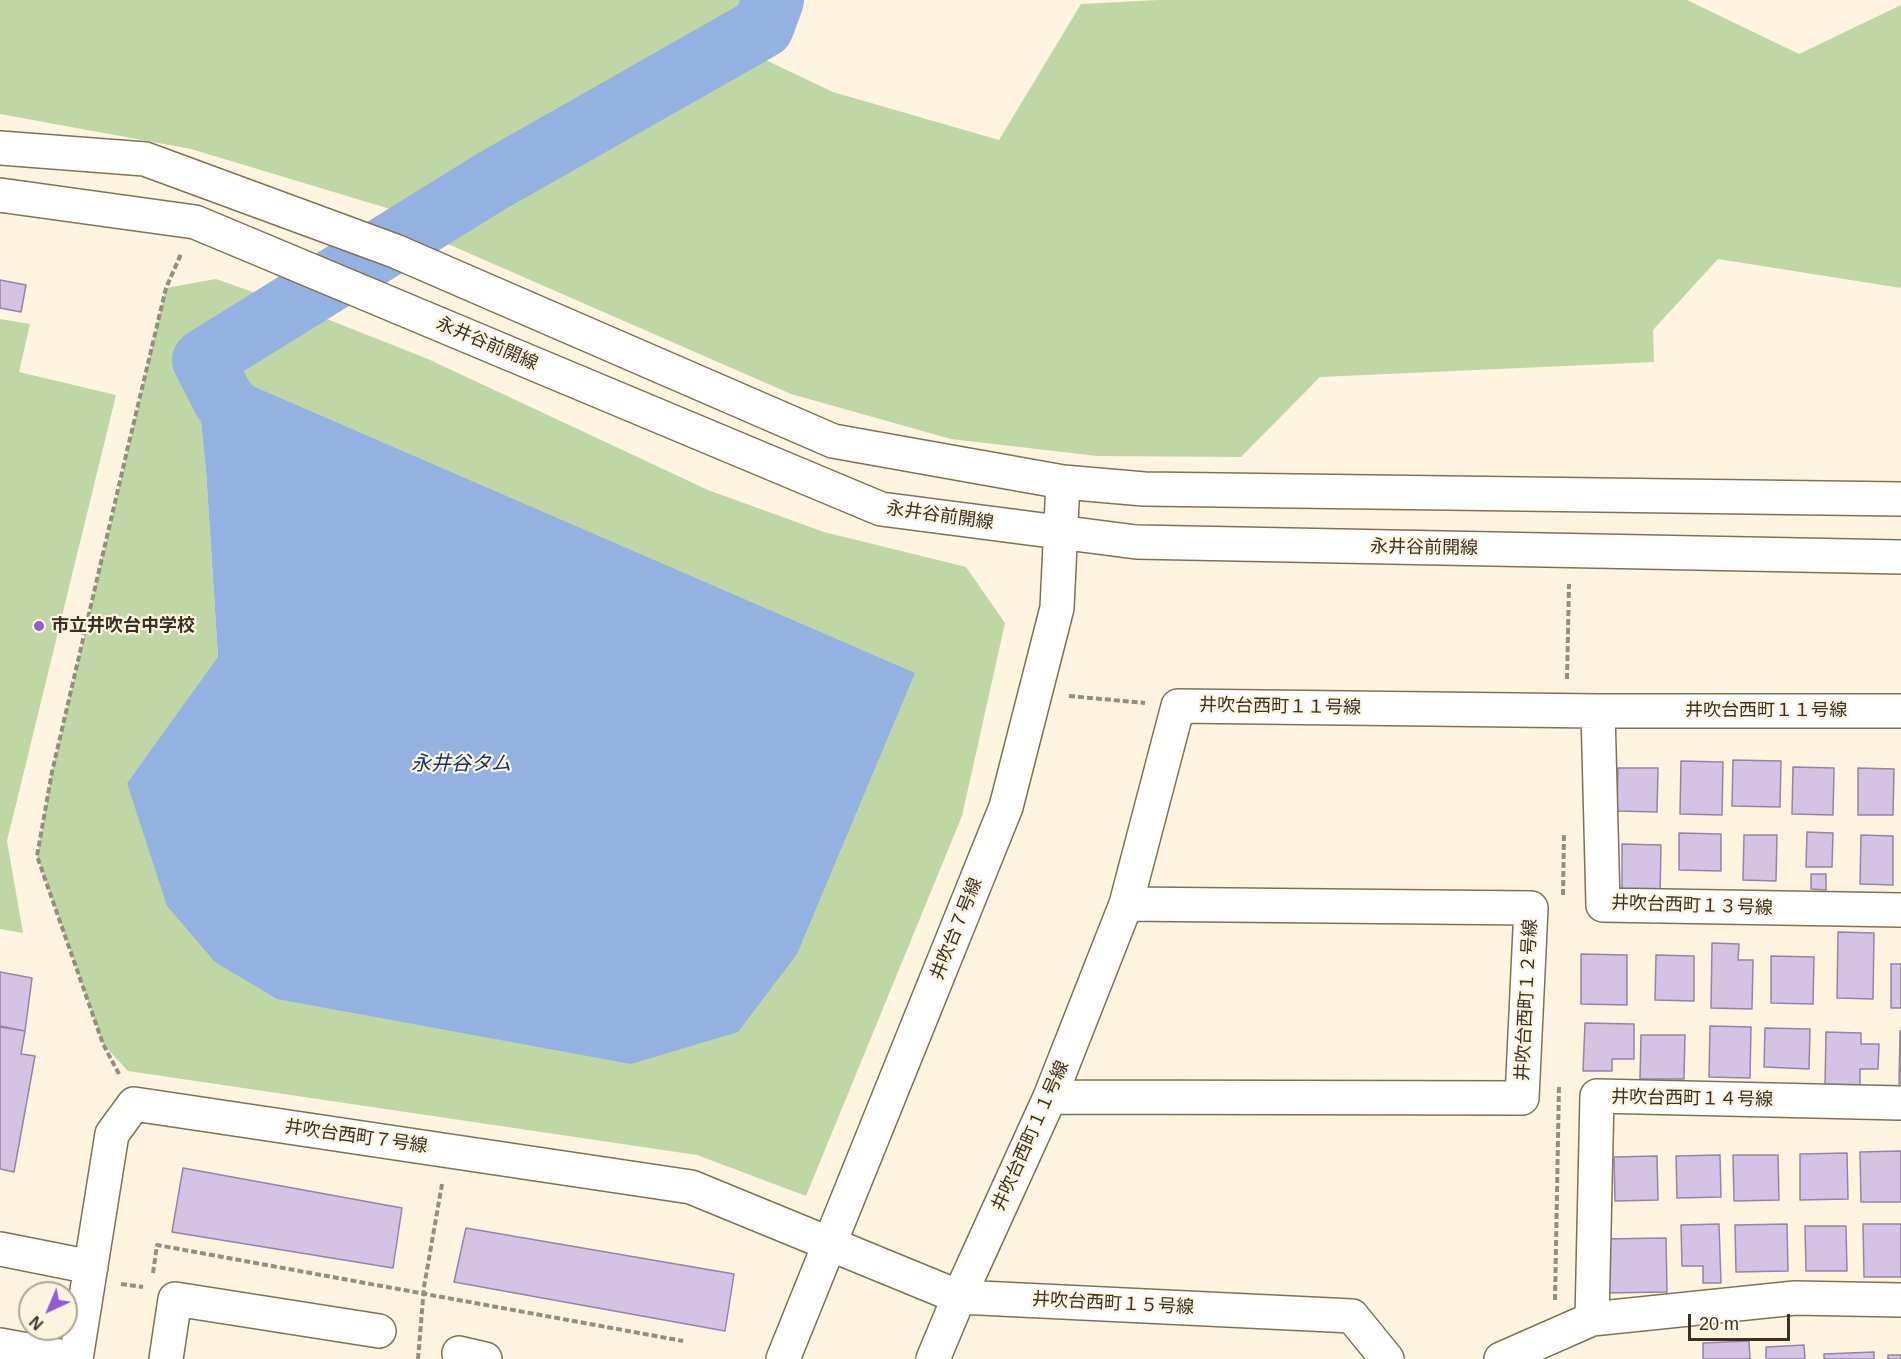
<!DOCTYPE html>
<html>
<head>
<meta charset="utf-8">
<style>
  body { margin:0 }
  #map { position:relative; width:1901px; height:1359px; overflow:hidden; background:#fef4e0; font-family:Helvetica,sans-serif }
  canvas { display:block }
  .north { position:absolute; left:18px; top:1281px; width:60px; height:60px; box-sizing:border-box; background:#fef4e0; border:2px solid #afa695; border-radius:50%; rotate:224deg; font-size:16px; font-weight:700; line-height:24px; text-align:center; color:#383124 }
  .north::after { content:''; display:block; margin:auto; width:21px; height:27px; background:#915cd5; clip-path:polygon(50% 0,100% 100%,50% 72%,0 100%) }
  .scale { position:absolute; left:1688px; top:1314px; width:102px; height:27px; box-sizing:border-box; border:3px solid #383124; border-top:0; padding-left:8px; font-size:18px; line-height:21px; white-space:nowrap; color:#383124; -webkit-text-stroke:4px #fef4e0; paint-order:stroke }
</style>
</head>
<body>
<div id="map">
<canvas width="1901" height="1359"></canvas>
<div class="north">N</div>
<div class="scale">20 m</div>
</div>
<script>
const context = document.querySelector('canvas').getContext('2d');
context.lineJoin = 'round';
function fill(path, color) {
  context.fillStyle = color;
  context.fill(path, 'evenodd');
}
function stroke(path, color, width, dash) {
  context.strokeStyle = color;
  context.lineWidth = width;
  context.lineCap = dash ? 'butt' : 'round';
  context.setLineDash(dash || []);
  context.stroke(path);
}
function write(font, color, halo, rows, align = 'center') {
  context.font = font + ' Helvetica,"Noto Sans JP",sans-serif';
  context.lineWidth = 4.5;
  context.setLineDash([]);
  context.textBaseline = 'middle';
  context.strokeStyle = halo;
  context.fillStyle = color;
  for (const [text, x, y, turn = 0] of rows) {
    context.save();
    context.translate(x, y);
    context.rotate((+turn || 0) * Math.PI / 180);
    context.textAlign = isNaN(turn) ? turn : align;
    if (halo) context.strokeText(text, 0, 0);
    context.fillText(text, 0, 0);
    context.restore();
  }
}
const green = new Path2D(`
  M0 0H743L739 21 400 212 191 149 0 114Z
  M1159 0H1687L1799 54 1901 5V288L1718 259 1653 330 1654 362 1320 377 1241 457 1097 456 951 439 791 394 441 241 753 54 833 92 999 140 1081 4Z
  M216 279 299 308 428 359 708 490 824 532 966 567 1005 623 962 816 806 1196 697 1155 128 1071 103 1044 37 856 52 772 166 288ZM241 382 277 999 127 783 218 658 206 470 200 412 223 399Z
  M0 319 30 324 19 372 116 395 7 841 23 933 0 929Z`);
const water = new Path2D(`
  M241 381 915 673 797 954 738 1032 631 1064 277 999 215 962 167 906 127 783 218 657 206 470 200 412 223 399Z`);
const river = new Path2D(`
  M281 462 223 399 203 360 492 181 763 27 773 0`);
const building = new Path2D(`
  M0 280 26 285 21 312 0 308Z
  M1733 760 1781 761 1780 807 1732 806Z
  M1681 761 1723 762 1722 815 1680 814Z
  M1793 767 1834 768 1833 815 1792 814Z
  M1618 768H1658L1657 812 1617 811Z
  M1858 768 1894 769 1893 815H1858Z
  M1807 832 1833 833 1832 867H1806Z
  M1679 833 1721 834V871L1679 870Z
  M1744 835H1777L1776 881 1743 880Z
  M1861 835 1893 836V885L1860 884Z
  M1622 844 1661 845 1660 897 1622 896Z
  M1811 874H1826V890L1811 889Z
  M1838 932 1874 933 1873 999 1837 998Z
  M1712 943 1739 944 1738 960H1753L1752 1009 1711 1008Z
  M1581 954 1627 955V1005L1581 1004Z
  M1656 955 1694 956V1001L1655 1000Z
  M1771 956 1814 957 1813 1004 1771 1003Z
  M1891 964H1901V1008H1891Z
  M0 972 32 978 25 1031 0 1026Z
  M1585 1023 1634 1024V1059H1612V1071H1583Z
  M1710 1026 1751 1027 1750 1078 1709 1077Z
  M0 1027 25 1031 21 1054 35 1056 14 1172 0 1169Z
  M1765 1028 1810 1029 1809 1069 1764 1067Z
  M1900 1031H1901V1084H1899Z
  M1826 1032 1861 1033V1044H1879L1878 1069H1860V1086H1825Z
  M1641 1035H1685L1684 1079H1640Z
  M1901 1151V1202H1861L1860 1152Z
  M1847 1153 1848 1199 1800 1200V1154Z
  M1720 1155 1721 1197 1677 1198 1676 1156Z
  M1733 1155H1778L1779 1200 1734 1201Z
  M1657 1156 1658 1200 1615 1201 1614 1157Z
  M183 1168 402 1208 393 1268 172 1232Z
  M1719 1224 1721 1283H1703V1266H1682L1681 1225Z
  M1787 1224 1788 1271 1736 1272 1735 1225Z
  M1863 1224H1901V1277H1864Z
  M1805 1226H1846L1847 1271H1806Z
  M466 1228 734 1274 725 1331 454 1282Z
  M1666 1238 1667 1292 1602 1293 1601 1239Z
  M1749 1341 1750 1359H1703V1343Z
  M1804 1345 1805 1359H1766V1347Z
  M1874 1352V1359H1824V1354Z
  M1888 1355H1901V1359H1888Z`);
const path = new Path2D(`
  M1567 679 1569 584
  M1069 696 1145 703
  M1563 895 1564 833
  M119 1074 103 1044 37 856 52 772 127 451 166 288 181 254
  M153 1273 157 1245 683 1341
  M121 1284 143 1287
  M1555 1300 1559 1085
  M418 1359 424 1287 442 1184`);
const minor = new Path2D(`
  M0 148 145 159 395 251 833 441 1063 482 1144 489 1901 499
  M0 195 195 222 881 509 1136 542 1901 557
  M1598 711 1603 905 1901 910
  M1050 1097 1522 1098 1531 908 1126 904
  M0 1249 91 1267
  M1592 1319 1597 1096 1901 1103
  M0 1345 76 1359
  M459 1353 485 1359
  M76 1359 112 1134 134 1104 691 1187 959 1297 1352 1316 1387 1359
  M166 1359 175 1299 379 1331
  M783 1359 1006 807 1057 608 1063 482
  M933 1359 959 1297 1050 1097 1126 904 1178 706 1598 711H1901
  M1501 1359 1592 1319 1795 1298 1901 1300`);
const markers = [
  [39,626,6,"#915cd5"]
];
const streetNames = [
  ["永井谷前開線",487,344,23],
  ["永井谷前開線",940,516,8],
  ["永井谷前開線",1424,548,1],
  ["井吹台西町１１号線",1280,707,1],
  ["井吹台西町１１号線",1766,711],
  ["井吹台西町１３号線",1692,906,2],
  ["井吹台７号線",957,929,-68],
  ["井吹台西町１２号線",1527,1000,-87],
  ["井吹台西町１４号線",1692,1099,1],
  ["井吹台西町１１号線",1031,1136,-66],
  ["井吹台西町７号線",356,1137,8],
  ["井吹台西町１５号線",1113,1304,3]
];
const poiNames = [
  ["市立井吹台中学校",51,626]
];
const waterNames = [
  ["永井谷タム",461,764]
];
fill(green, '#bfd7a4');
fill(water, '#93b2e1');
stroke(river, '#93b2e1', 62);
fill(building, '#d4c3e4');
stroke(building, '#9485a3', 1.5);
stroke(minor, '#807153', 36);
stroke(path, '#958d7d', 4, [6, 3]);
stroke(minor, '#fff', 33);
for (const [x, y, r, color] of markers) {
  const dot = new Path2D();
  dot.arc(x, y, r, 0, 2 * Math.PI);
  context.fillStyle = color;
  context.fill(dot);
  stroke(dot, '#fef4e0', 2);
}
write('18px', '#383124', '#fef4e0', streetNames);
write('bold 18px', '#383124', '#fef4e0', poiNames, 'left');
write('italic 20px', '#11366e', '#fef4e0', waterNames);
</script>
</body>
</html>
